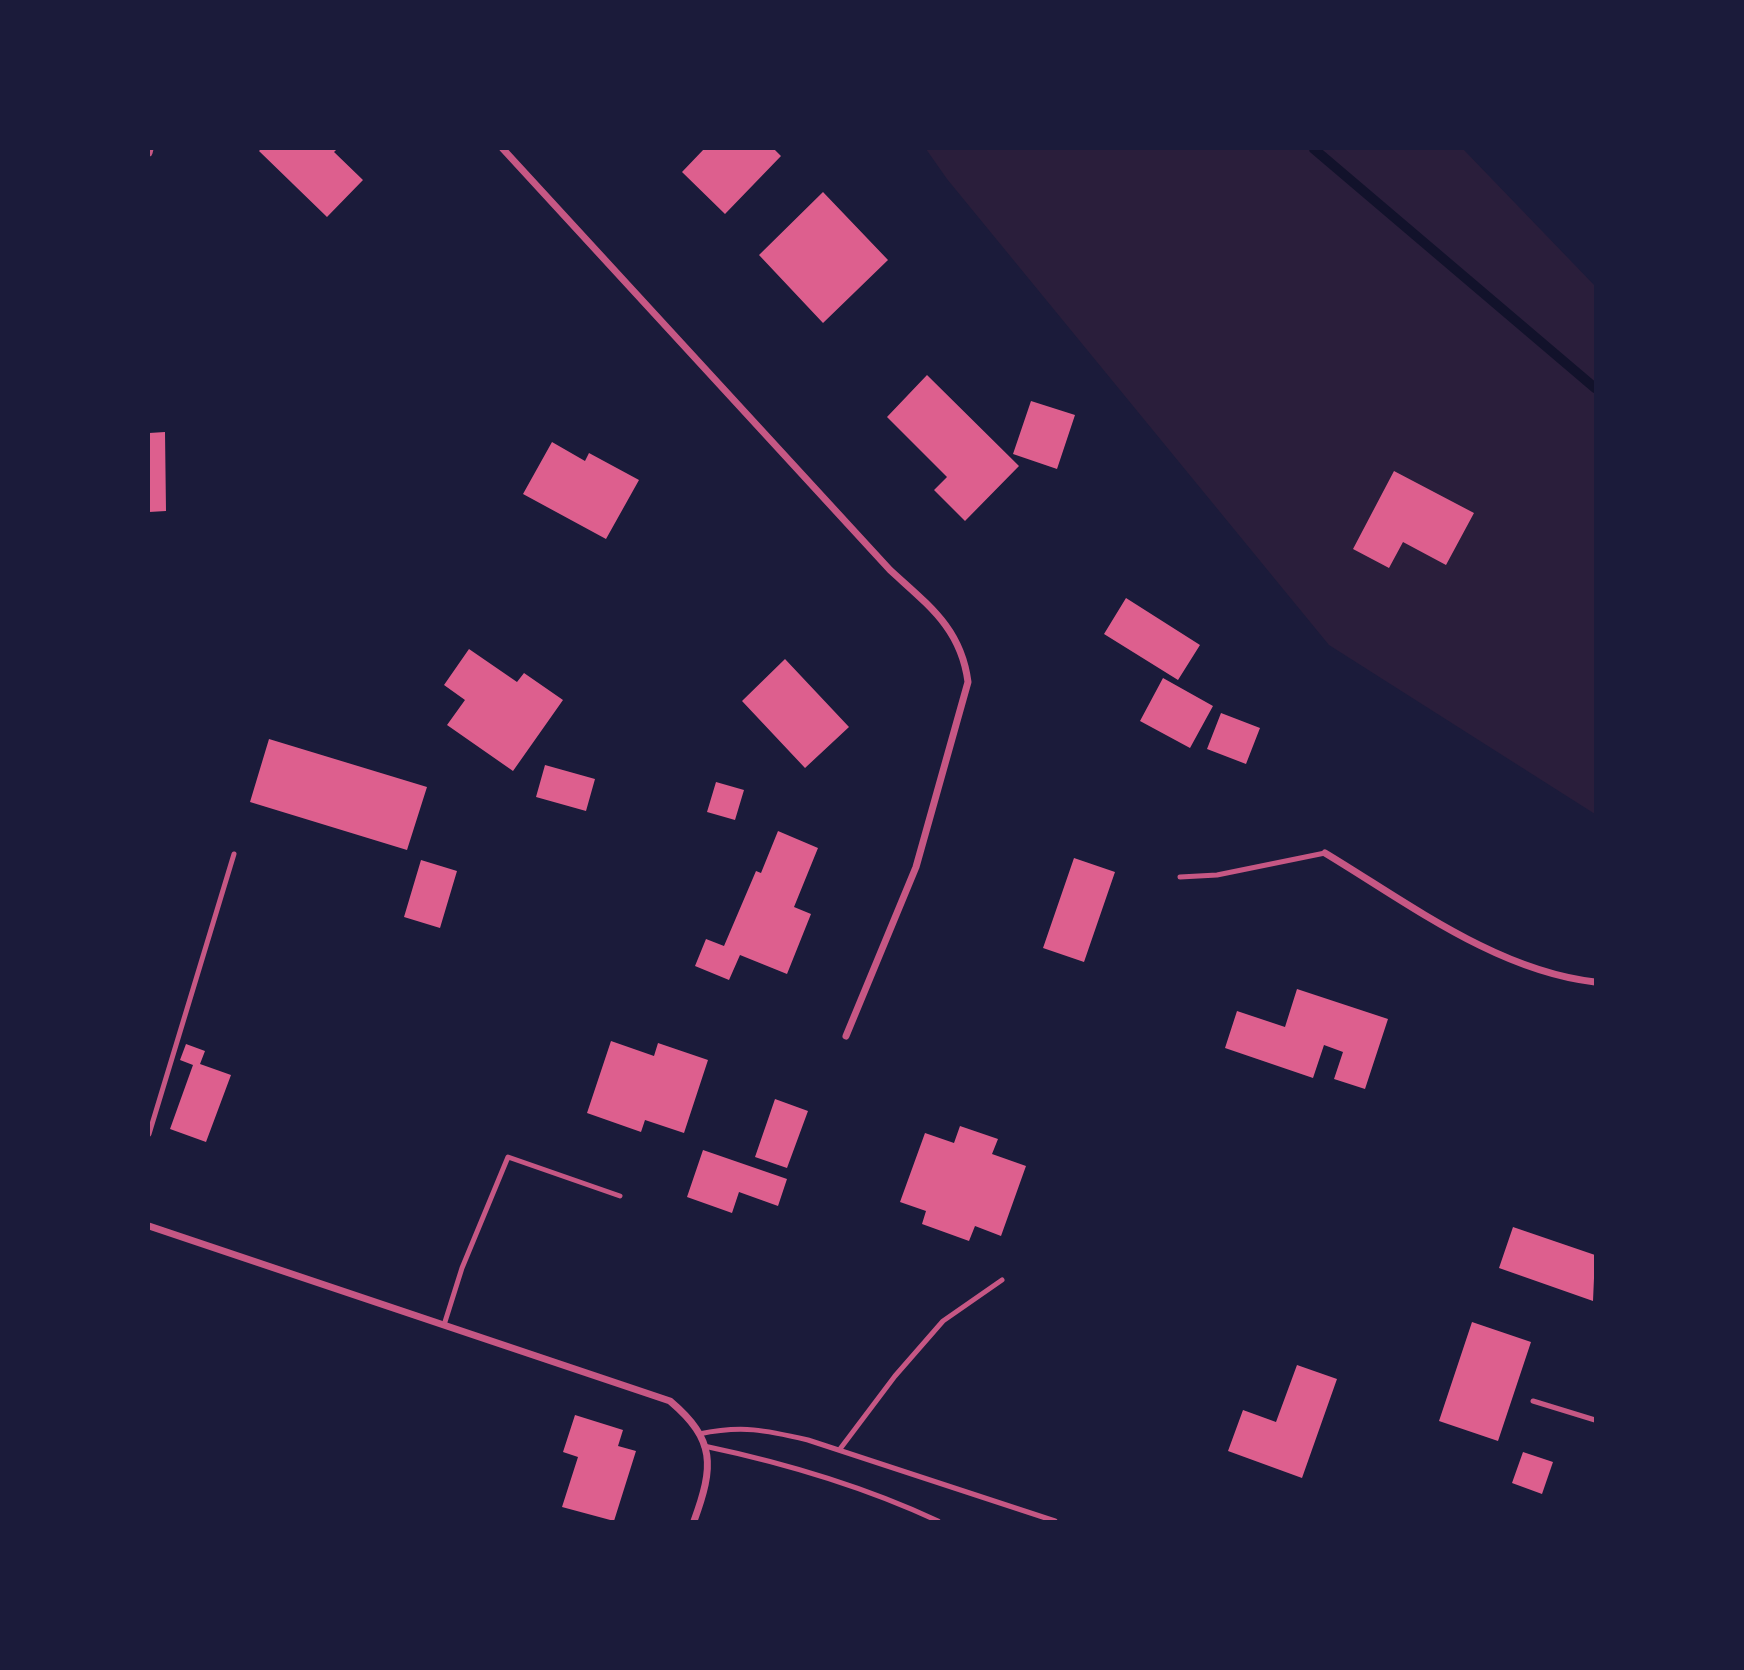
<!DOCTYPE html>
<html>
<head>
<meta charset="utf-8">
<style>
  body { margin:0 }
  #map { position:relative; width:1744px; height:1670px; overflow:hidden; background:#1b1b3a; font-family:Roboto,sans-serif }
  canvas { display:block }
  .frame { position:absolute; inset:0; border:150px solid #1b1b3a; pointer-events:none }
</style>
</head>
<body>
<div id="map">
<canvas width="1744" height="1670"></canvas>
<div class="frame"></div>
</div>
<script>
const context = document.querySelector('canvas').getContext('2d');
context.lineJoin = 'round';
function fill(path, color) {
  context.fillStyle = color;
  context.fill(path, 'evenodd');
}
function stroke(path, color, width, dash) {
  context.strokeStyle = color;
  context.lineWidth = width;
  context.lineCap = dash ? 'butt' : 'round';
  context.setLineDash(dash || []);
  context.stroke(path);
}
const green = new Path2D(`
  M926 149H1463L1595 286V814L1329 645 947 179Z`);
const stream = new Path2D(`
  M1314 149 1595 388`);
const building = new Path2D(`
  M261 149H337L334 152 363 180 327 217 259 151Z
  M704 149H774L781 156 725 214 682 172Z
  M823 192 888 260 823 323 759 255Z
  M927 375 1019 466 965 521 934 490 947 477 887 417Z
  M1031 401 1075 415 1057 469 1013 454Z
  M165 432 166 511 149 512V433Z
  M552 442 585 461 589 453 639 480 606 539 523 494Z
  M1394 471 1474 513 1446 565 1403 542 1389 568 1353 549Z
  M1126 598 1200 645 1178 680 1104 634Z
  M469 649 517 682 524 673 563 700 513 771 447 725 465 700 444 685Z
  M785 659 849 727 805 768 742 701Z
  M1163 678 1213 706 1190 748 1140 721Z
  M1221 713 1260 728 1246 764 1207 749Z
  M269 739 427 787 407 850 250 802Z
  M545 765 595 779 586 811 536 797Z
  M716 782 744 790 735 820 707 812Z
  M778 831 818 848 794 907 811 914 787 974 740 955 729 980 695 966 706 939 724 946 756 871 761 873Z
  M1074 858 1115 872 1084 962 1043 948Z
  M421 860 457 871 440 928 404 917Z
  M1297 989 1388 1019 1365 1089 1334 1079 1343 1052 1324 1045 1313 1078 1225 1048 1237 1011 1285 1027Z
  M611 1041 654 1056 658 1043 708 1060 684 1133 645 1120 641 1132 587 1113Z
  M186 1044 205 1051 200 1064 231 1075 206 1142 170 1129 193 1065 180 1060Z
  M775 1099 808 1111 787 1168 755 1157Z
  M960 1126 998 1139 992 1154 1026 1166 1001 1236 975 1226 969 1241 922 1224 926 1211 900 1202 925 1133 954 1143Z
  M703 1150 787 1179 778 1206 739 1192 732 1213 687 1197Z
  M1513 1227 1595 1255 1593 1301 1499 1268Z
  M1472 1322 1531 1342 1498 1441 1439 1421Z
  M1297 1365 1337 1379 1302 1478 1228 1451 1243 1410 1276 1422Z
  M575 1415 623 1430 618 1446 636 1451 614 1521 562 1507 578 1457 563 1452Z
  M1523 1452 1553 1462 1542 1494 1512 1483Z`);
const service = new Path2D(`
  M1180 877 1217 875 1325 853
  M149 1134 234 854
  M444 1325 462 1268 508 1157 620 1196
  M1533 1401 1595 1420
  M699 1434C742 1425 765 1430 808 1440L1055 1521
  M704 1446C785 1463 863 1486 938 1521
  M840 1449 895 1376 943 1321 1002 1280`);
const minor = new Path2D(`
  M503 149 890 570C928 605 961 628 968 682L916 867 846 1036
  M149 153 150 149
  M1325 853C1408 903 1497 971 1595 982
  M149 1226 670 1401C716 1440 714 1466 694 1521`);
fill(green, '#2a1e3b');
stroke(stream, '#12122b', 10);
fill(building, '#dd5f8e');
stroke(service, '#c65784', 5);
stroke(minor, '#c65784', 7);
</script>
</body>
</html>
